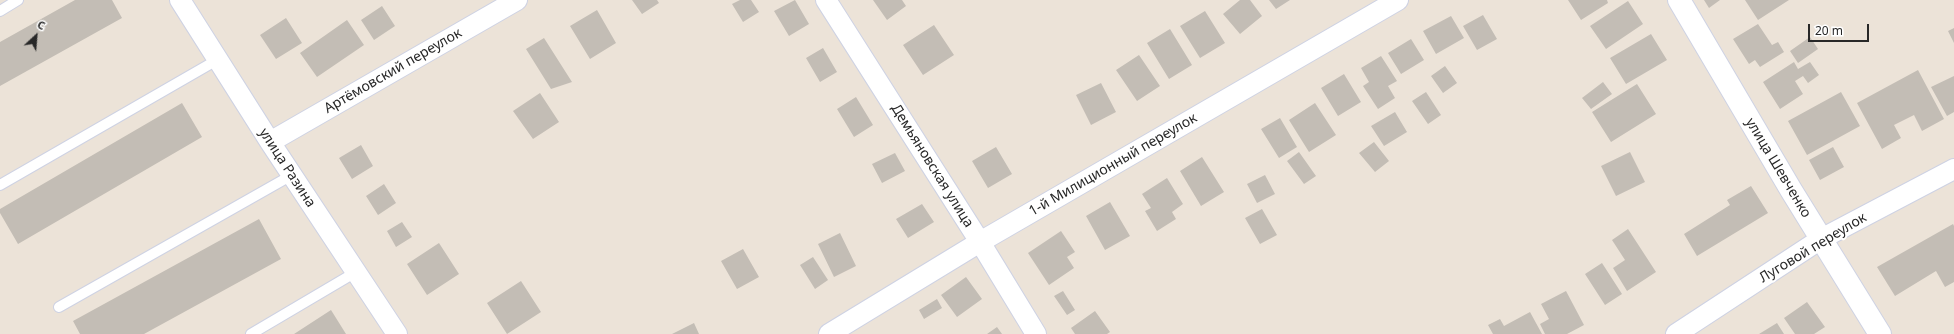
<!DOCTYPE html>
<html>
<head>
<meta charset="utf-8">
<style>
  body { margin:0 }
  #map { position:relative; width:1954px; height:334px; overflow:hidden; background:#ece3d8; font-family:"Noto Sans",sans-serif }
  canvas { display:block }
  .north { position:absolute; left:16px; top:16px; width:40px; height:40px; -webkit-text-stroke:3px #fff; paint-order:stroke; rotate:26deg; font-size:11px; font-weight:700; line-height:16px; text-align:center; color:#282828 }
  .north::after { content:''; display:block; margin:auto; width:14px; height:18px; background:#282828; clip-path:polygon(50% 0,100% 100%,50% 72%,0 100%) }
  .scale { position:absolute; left:1808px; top:24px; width:61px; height:18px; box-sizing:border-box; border:2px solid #282828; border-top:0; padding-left:5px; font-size:12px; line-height:14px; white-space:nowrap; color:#282828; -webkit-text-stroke:3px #fff; paint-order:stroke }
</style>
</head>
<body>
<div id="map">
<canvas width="1954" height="334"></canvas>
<div class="north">С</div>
<div class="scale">20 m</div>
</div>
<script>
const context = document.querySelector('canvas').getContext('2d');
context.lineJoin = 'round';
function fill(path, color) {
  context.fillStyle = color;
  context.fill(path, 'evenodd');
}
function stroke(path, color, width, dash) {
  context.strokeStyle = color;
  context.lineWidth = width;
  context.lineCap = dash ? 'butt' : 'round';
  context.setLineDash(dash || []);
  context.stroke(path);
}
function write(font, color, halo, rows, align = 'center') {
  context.font = font + ' "Noto Sans",sans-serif';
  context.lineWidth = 4;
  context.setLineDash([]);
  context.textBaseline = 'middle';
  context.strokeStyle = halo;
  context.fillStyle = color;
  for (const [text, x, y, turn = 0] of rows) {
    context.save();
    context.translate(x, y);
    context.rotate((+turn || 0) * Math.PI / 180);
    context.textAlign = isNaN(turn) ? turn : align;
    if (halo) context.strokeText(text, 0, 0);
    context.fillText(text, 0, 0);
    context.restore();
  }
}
const building = new Path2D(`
  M75 0H112L122 18 0 86V42Z
  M632 0H657L659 3 642 14Z
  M740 0H751L759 12 743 22 732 4Z
  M795 0 809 24 789 36 774 11Z
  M873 0H902L906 6 887 20Z
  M1240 0H1250L1262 16 1240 34 1223 14Z
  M1269 0H1290L1276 9Z
  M1568 0H1607L1608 3 1581 20Z
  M1704 0H1720L1709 8Z
  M1745 0H1789L1758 20Z
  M1628 1 1643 24 1606 49 1590 26Z
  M382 6 395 26 374 40 361 20Z
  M597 10 616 43 590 59 570 26Z
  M1205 11 1225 43 1200 58 1180 26Z
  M1483 15 1497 39 1477 50 1463 26Z
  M1451 16 1464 38 1436 54 1423 31Z
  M286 18 302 43 276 59 260 35Z
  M347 20 364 45 317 77 300 53Z
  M1758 24 1772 45 1778 42 1784 52 1760 67 1755 60 1749 64 1733 39Z
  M934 25 954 55 923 75 903 45Z
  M1954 28V43L1948 31Z
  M1170 29 1192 65 1169 79 1147 43Z
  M1651 34 1667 60 1626 84 1610 58Z
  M1810 37 1818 49 1798 63 1790 51Z
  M544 38 572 82 551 89 526 49Z
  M1411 39 1424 60 1401 74 1388 53Z
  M823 48 837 72 820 82 806 58Z
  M1139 55 1160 86 1137 101 1116 70Z
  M1381 56 1397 81 1388 86 1395 98 1378 109 1363 86 1369 82 1361 68Z
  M1794 62 1798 69 1810 62 1819 75 1808 83 1803 76 1795 81 1803 94 1780 109 1763 82Z
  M1445 66 1457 83 1443 93 1431 76Z
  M1918 70 1944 119 1922 131 1914 115 1894 125 1901 138 1882 149 1857 103Z
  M1344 74 1361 102 1338 116 1321 88Z
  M1954 76V112L1947 116 1931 87Z
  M1603 82 1612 94 1591 109 1582 98Z
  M1101 83 1116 112 1091 125 1076 95Z
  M1637 84 1656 114 1611 142 1592 112Z
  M1426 92 1441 115 1428 124 1412 101Z
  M1841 92 1860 126 1807 155 1788 121Z
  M540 93 559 122 533 139 513 111Z
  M856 97 873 125 854 137 837 109Z
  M182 103 202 137 18 244 0 213V209Z
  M1315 103 1336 135 1309 152 1289 120Z
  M1395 112 1407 132 1384 146 1371 126Z
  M1280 118 1297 147 1279 158 1261 129Z
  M1374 142 1389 161 1375 172 1359 153Z
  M361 145 373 166 352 179 339 158Z
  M996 147 1012 174 988 188 972 161Z
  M1833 147 1844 167 1820 180 1809 160Z
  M1299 152 1316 176 1304 184 1287 161Z
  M1630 152 1645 182 1616 196 1601 166Z
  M895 153 905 171 882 183 872 164Z
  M1202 157 1224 192 1201 206 1180 171Z
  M1265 175 1275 194 1257 203 1247 184Z
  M1167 178 1183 204 1172 212 1176 219 1157 231 1145 211 1151 208 1142 194Z
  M384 184 396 203 378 215 366 196Z
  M1751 186 1768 213 1697 256 1684 234 1730 205 1727 200Z
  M1110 202 1130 236 1105 250 1086 216Z
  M922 204 934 222 908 238 896 219Z
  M1262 209 1277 235 1260 244 1245 218Z
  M259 219 281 259 144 334H80L73 321Z
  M402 222 412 237 396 247 387 231Z
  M1953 224 1954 226V282L1945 287 1936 271 1895 296 1877 267Z
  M1628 229 1656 272 1627 291 1613 268 1625 260 1612 240Z
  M1061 231 1075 252 1067 257 1074 268 1049 285 1028 253Z
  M840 233 856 266 834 277 818 244Z
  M439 243 459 274 427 295 407 264Z
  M743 249 759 277 737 289 721 261Z
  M813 257 828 280 815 289 800 265Z
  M1602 263 1622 294 1605 305 1585 274Z
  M966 277 982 299 957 317 941 295Z
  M521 281 541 312 507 334 487 303Z
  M1063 291 1075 310 1067 315 1054 296Z
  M1566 291 1584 325 1567 334H1545L1540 324 1549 319 1541 304Z
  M937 299 942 308 924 319 919 310Z
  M1807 302 1825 327 1814 334H1795L1784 318Z
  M331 310 346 334H294Z
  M1095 311 1110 332 1107 334H1075L1071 328Z
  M1530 312 1542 334H1493L1488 325 1500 319 1504 326Z
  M694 323 699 334H672Z
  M1777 323 1784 334H1759Z
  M997 327 1002 334H987Z`);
const lane = new Path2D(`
  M0 11 18 0
  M0 185 217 60
  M59 307 292 175
  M251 334 356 272`);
const street = new Path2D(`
  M180 0 270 142 397 334
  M826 0 980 242 1036 334
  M270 142 517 0
  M829 334 980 242 1398 0
  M1676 334 1821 239 1954 169`);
const secondary = new Path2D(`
  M1679 0 1791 190 1880 334`);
const streetNames = [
  ["Артёмовский переулок",393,71,-30],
  ["1-й Милиционный переулок",1113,165,-30],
  ["Демьяновская улица",932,166,58],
  ["улица Разина",287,168,57],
  ["улица Шевченко",1778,168,59],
  ["Луговой переулок",1813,248,-31]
];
fill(building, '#c3bdb5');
stroke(lane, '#ced2e3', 12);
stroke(street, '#ced2e3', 22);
stroke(secondary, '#ced2e3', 24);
stroke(lane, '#fff', 10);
stroke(street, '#fff', 20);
stroke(secondary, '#fff', 22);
write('14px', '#282828', '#fff', streetNames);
</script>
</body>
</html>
